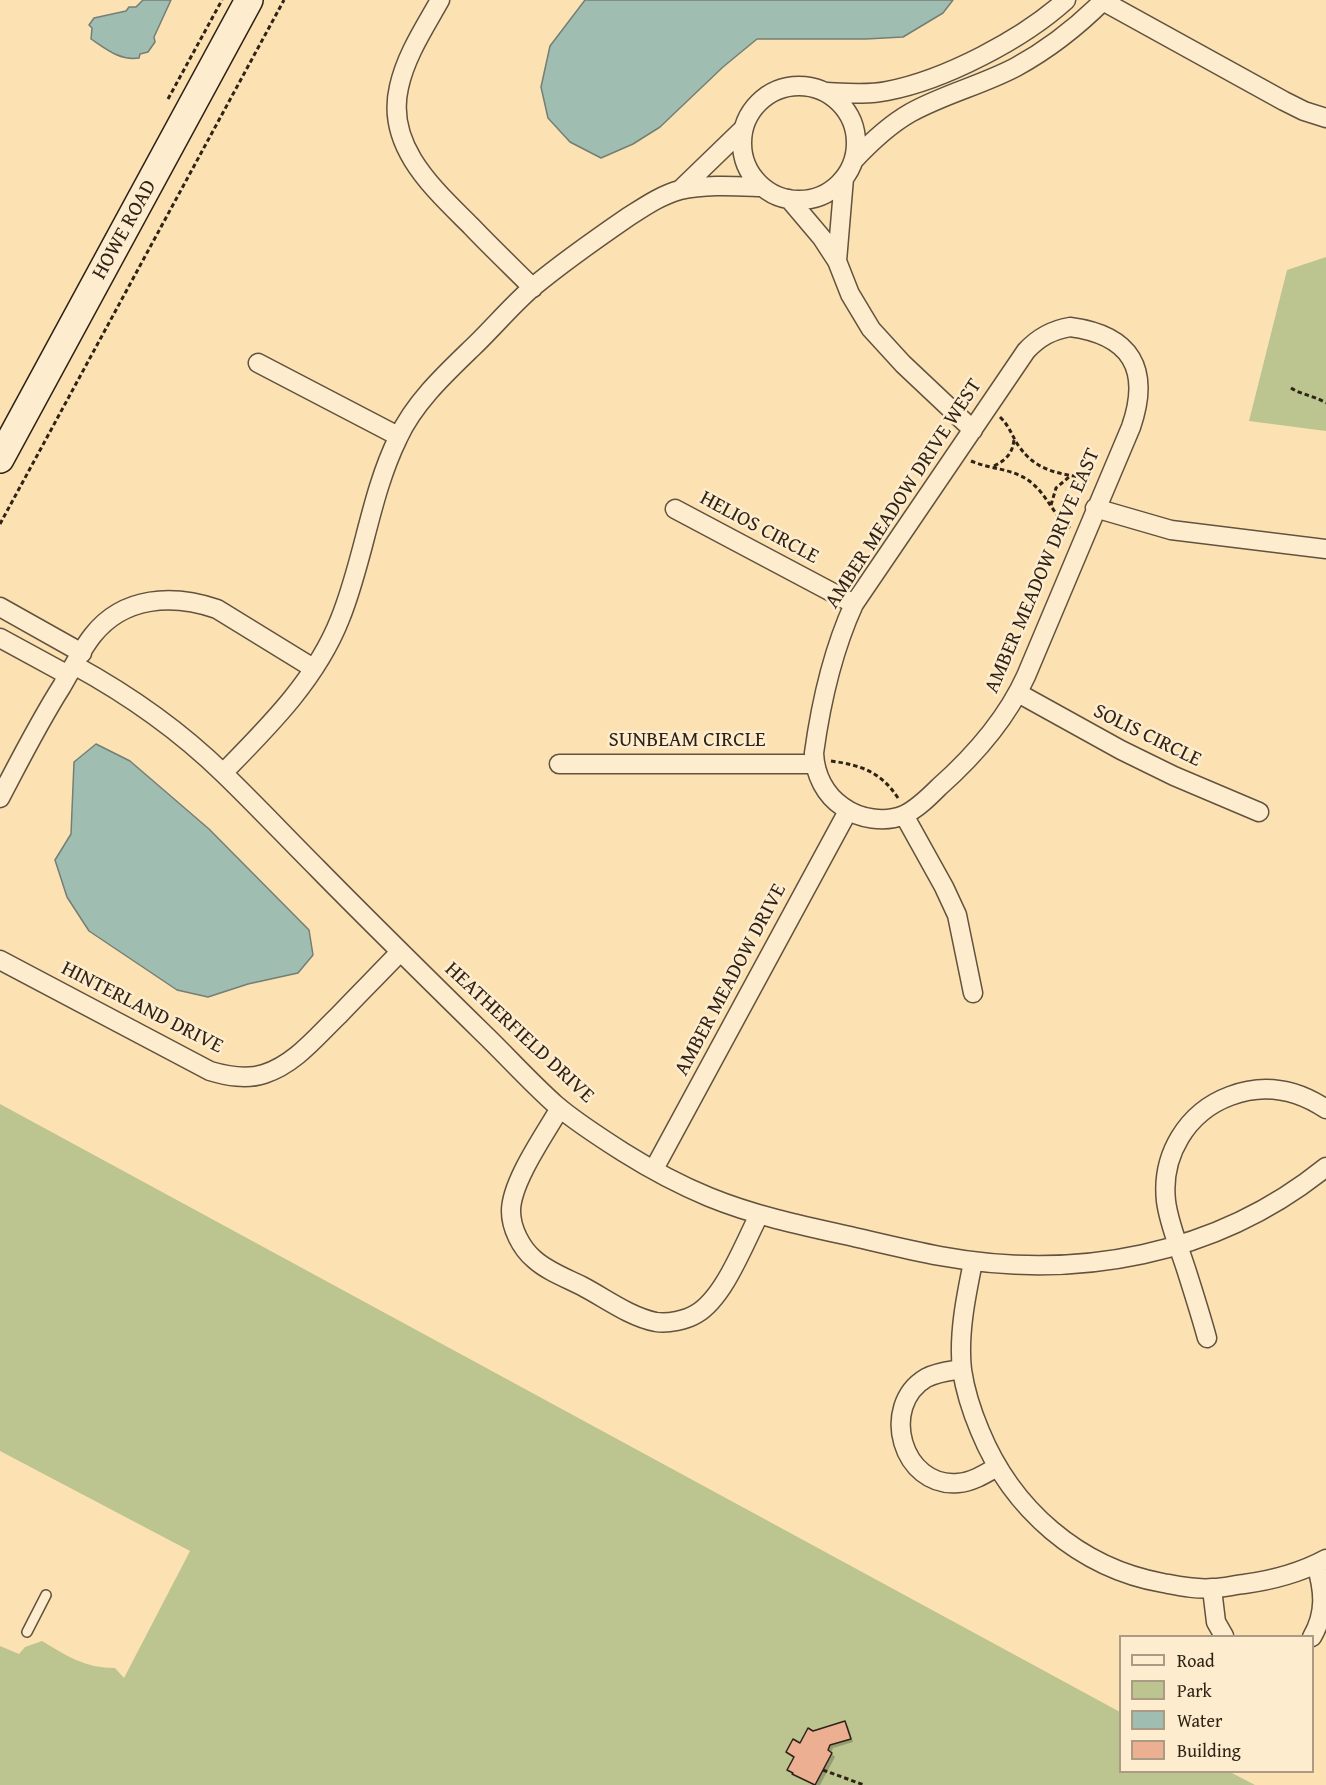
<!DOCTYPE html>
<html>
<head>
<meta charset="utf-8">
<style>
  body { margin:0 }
  #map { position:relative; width:1326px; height:1785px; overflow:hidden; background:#fce2b3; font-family:"Gentium Book Plus",serif }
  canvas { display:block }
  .legend { position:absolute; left:1119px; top:1635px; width:195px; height:138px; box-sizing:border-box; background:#fdecce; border:2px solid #ab9b85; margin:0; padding:8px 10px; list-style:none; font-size:18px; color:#2f2217 }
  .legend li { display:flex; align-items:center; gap:12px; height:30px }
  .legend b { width:30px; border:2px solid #ab9b85 }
</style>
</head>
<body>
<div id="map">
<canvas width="1326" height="1785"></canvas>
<ul class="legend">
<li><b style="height:8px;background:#fdecce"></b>Road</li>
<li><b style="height:16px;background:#bcc48f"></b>Park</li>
<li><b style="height:16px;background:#a0bdb2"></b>Water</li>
<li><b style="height:16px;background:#edaf92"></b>Building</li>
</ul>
</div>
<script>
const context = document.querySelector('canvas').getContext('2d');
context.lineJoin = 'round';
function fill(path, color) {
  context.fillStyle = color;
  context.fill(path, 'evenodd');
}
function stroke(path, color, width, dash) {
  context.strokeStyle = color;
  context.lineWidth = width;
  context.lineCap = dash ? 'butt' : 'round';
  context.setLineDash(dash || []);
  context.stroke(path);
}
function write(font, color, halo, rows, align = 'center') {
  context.font = font + ' "Gentium Book Plus",serif';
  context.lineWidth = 5;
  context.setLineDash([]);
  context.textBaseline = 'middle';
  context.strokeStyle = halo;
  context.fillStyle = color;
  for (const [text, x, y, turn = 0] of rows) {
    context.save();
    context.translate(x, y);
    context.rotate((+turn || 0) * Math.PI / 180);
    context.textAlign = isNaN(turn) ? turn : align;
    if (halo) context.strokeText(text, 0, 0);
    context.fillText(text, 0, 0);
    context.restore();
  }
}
const green = new Path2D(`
  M1326 257V431L1249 421 1287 270Z
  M0 1104 1120 1712V1772H1230L1255 1785H0V1646L19 1654 25 1647 42 1641C67 1656 85 1668 115 1668L124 1678 190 1551 0 1451Z`);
const water = new Path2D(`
  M143 0H171L154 37 155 42 148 52 140 54 139 58C120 61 106 49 91 39L92 28 89 25 94 18 126 11 129 7H136Z
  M585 0H953L943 13 903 37 866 39H757L723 67 660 127 633 144 601 158 570 142 548 118 541 87 550 46Z
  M96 744 130 761 209 829 309 930 313 955 298 973 248 984 208 997 177 990 89 931 67 897 55 860 71 834 74 762Z`);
const shadow = new Path2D(`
  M845 1723 848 1726 853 1742 833 1748 831 1753 835 1757 820 1785H813L793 1773 795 1758 787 1752 801 1745 813 1733Z`);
const building = new Path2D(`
  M845 1721 851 1739 830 1745 828 1750 832 1753 815 1785 792 1774 793 1773 787 1770 794 1757 786 1752 793 1739 800 1743 808 1728 813 1731Z`);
const path = new Path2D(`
  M168 99 222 0
  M1291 388C1302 395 1315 396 1326 403
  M1000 417C1010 427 1011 434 1018 445 1037 473 1060 473 1090 479
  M971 461C992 470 1015 468 1033 484 1048 497 1054 516 1070 528
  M994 466C1006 460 1013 453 1014 439
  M1051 505 1056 488 1069 477
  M0 524 284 0
  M831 761C861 765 881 772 898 798
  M823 1770 864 1785`);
const lane = new Path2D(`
  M27 1632 46 1595`);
const street = new Path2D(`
  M440 0C425 27 406 55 399 87 385 146 434 189 471 226 491 247 512 267 533 288
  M1101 0 1284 101 1304 111 1326 118
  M742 143a57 57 0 1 1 114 0a57 57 0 1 1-114 0Z
  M827 92C847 93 868 95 887 91 945 80 1023 39 1066 0
  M854 160C871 142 889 125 910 113 944 94 982 85 1016 67 1049 49 1078 26 1104 0
  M680 190 742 130
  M789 199 822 238 837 261 850 294 871 329 903 364 973 430
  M837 261 844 178
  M1070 327C1131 335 1151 369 1131 427L1026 676C1006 720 975 755 939 787 929 797 917 809 904 815 885 823 859 819 843 807 825 795 815 775 814 753 821 702 832 652 854 604L1026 351C1039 337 1052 330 1070 327Z
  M258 363 398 436
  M1095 508 1171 530 1326 549
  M675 509 854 604
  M0 607 82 653
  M0 638 68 675
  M74 665C129 695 180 731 224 774 256 805 287 838 318 869 372 924 427 978 482 1032 507 1056 530 1082 556 1105 576 1122 601 1138 623 1152 650 1169 680 1185 709 1197 753 1215 799 1225 845 1235 876 1242 908 1250 940 1256 1076 1281 1216 1256 1326 1167
  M1018 693 1121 750 1174 776 1259 812
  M559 764H814
  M223 773C268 727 316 680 340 619 364 560 370 495 398 438 414 403 445 374 472 348 493 328 512 305 533 287 563 262 596 239 628 217 644 207 661 195 680 190 706 184 735 186 761 187
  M0 798C20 760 39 722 62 686 72 669 81 650 93 635 124 596 173 594 217 609L313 668
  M904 815 944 887 957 915 973 993
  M0 960 210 1071C227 1076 246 1080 264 1074 295 1064 316 1037 339 1015 359 994 380 973 400 952
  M560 1108C545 1134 511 1182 511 1211 511 1228 521 1248 534 1259 547 1271 566 1278 582 1286 605 1298 630 1317 656 1322 668 1324 686 1320 696 1314 724 1298 744 1244 759 1215
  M654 1169 848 811
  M973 1262C966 1296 958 1335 962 1370 965 1390 972 1412 980 1431 1012 1509 1079 1568 1163 1583 1179 1586 1197 1590 1213 1588 1223 1588 1234 1585 1244 1584 1274 1580 1300 1573 1326 1559
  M1207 1338C1201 1316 1194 1294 1187 1272 1180 1249 1169 1225 1166 1201 1161 1155 1187 1112 1230 1096 1264 1083 1296 1089 1326 1109
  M962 1369C950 1371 937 1372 926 1378 879 1406 902 1488 958 1483 972 1482 985 1474 997 1467
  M1212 1589 1216 1622 1224 1636
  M1312 1637C1326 1613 1324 1591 1316 1564`);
const secondary = new Path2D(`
  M0 459 249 0`);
const streetNames = [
  ["HOWE ROAD",125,230,-61],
  ["AMBER MEADOW DRIVE WEST",904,494,-57],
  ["HELIOS CIRCLE",759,528,28],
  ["AMBER MEADOW DRIVE EAST",1043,571,-67],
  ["SOLIS CIRCLE",1147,736,26],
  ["SUNBEAM CIRCLE",687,741],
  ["AMBER MEADOW DRIVE",731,980,-62],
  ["HINTERLAND DRIVE",142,1008,27],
  ["HEATHERFIELD DRIVE",519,1033,43]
];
fill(green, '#bcc48f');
fill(water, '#a0bdb2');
stroke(water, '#737f74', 1.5);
fill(shadow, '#0003');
fill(building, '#edaf92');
stroke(building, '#2f2217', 1.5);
stroke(lane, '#62523e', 12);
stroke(street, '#62523e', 21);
stroke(secondary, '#2f2217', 30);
stroke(path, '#2f2217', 3, [4.5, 3]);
stroke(lane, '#fdecce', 9);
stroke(street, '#fdecce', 18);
stroke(secondary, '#fdecce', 27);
write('21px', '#2f2217', '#fdecce', streetNames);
</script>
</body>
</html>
